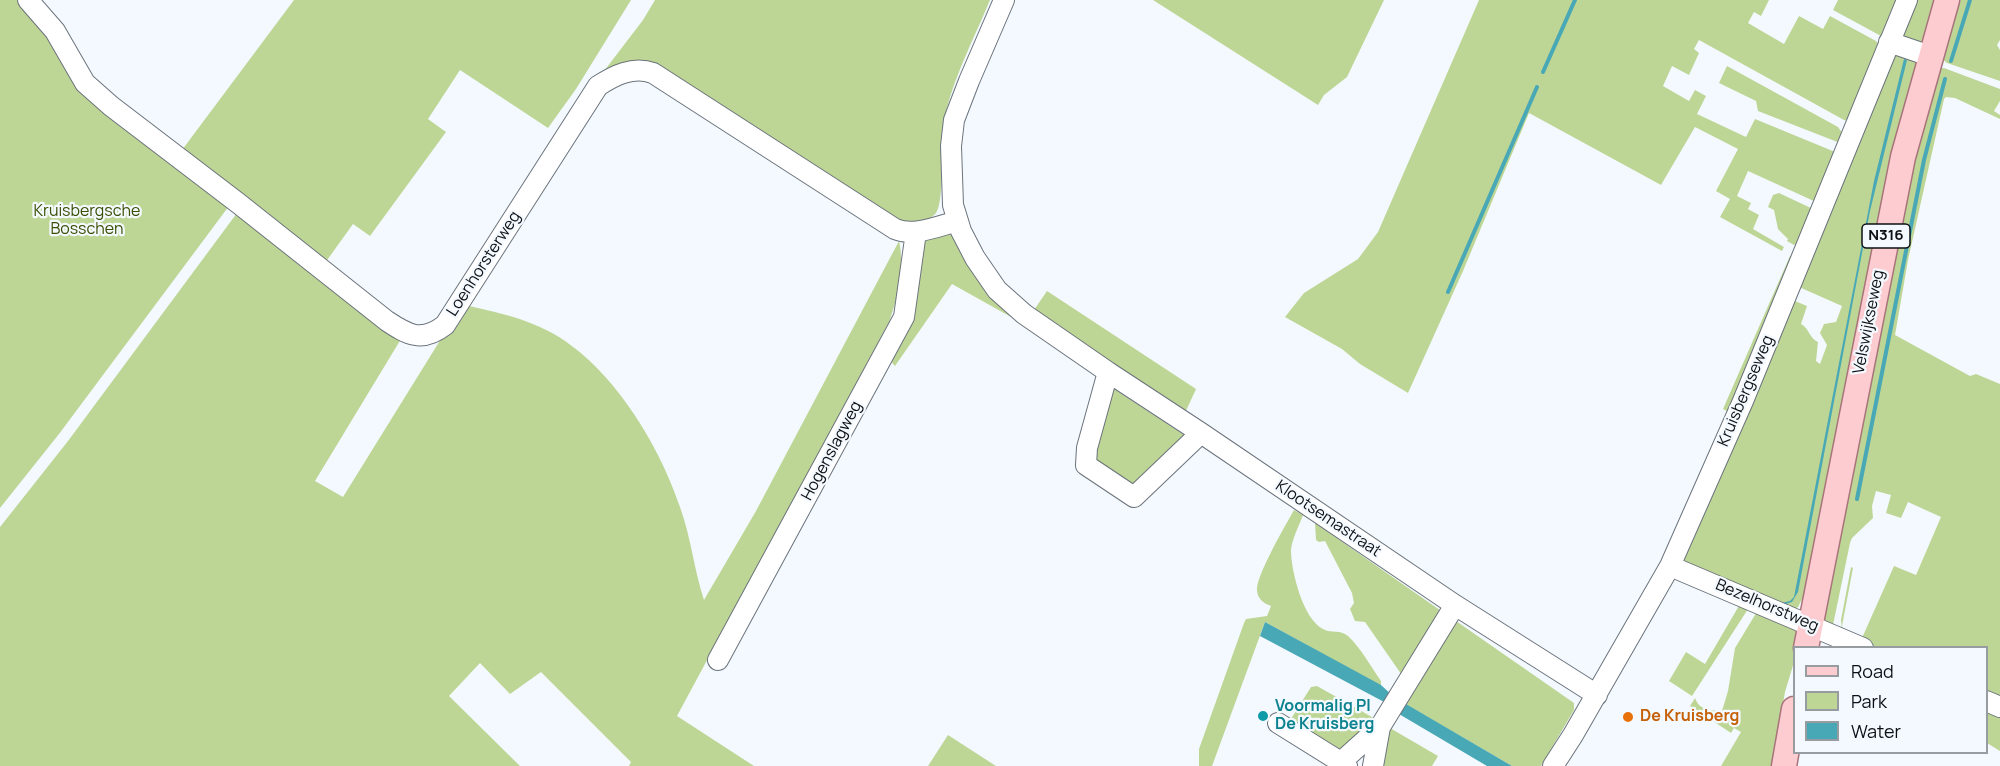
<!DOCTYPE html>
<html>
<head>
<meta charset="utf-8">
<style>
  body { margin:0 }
  #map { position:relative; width:2000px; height:766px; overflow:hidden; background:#f3f9ff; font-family:Manrope,sans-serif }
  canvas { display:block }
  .legend { position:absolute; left:1793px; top:646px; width:195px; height:108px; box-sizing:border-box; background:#f3f9ff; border:2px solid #979ca1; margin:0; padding:8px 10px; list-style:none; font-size:18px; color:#0d1013 }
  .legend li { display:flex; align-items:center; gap:12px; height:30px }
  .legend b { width:30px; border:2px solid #979ca1 }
</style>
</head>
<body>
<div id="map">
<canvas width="2000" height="766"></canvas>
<ul class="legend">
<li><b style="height:8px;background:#fdccd1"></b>Road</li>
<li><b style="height:16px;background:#bed695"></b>Park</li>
<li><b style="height:16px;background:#49a8b6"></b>Water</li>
</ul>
</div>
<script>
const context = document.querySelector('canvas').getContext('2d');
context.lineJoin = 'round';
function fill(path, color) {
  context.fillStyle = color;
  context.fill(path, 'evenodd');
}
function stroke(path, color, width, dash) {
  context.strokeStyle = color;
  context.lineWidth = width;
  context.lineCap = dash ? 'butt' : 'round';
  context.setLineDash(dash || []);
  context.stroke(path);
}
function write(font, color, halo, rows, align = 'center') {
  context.font = font + ' Manrope,sans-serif';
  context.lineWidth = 4.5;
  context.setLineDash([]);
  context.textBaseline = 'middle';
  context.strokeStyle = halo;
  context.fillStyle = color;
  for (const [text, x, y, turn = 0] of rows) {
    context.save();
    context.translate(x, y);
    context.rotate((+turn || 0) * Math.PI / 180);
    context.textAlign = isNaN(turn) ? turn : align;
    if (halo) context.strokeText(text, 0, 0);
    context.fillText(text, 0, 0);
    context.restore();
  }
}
const green = new Path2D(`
  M0 0H20L61 53 229 206 59 434 0 508Z
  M294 0H631L576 89 548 128 460 70 428 119 446 132 370 236 353 224 325 263 182 150Z
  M655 0H990C974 39 952 80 944 121 940 142 945 201 936 213 928 223 913 222 902 224L668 74 601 75 643 20Z
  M1153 0H1384L1347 77 1324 95 1318 105Z
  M1479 0H1769L1761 16 1754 12 1748 23 1784 44 1799 16 1823 29 1830 16 1876 41 1881 47 1853 122 1844 120 1699 40 1694 49 1699 53 1689 75 1672 66 1663 86 1689 101 1695 90 1706 96 1697 114 1746 137 1755 119 1840 154 1816 202 1748 171 1737 196 1751 203 1748 209 1759 215 1753 229 1784 247 1782 251 1720 217 1730 199 1716 191 1738 149 1695 127 1661 185 1529 113 1463 271 1408 393 1360 364 1342 349 1285 317 1304 293 1358 259 1378 232Z
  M1838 0H1903L1888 35 1881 36 1833 10Z
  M1912 0H1940L1923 50 1900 40Z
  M1954 0H2000V40L1997 45 2000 50V81L1947 63 1941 58Z
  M1892 51 1921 58 1809 586 1798 607 1794 610 1682 561 1788 306 1794 304 1795 301 1807 306 1801 324C1809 328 1810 339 1818 342L1816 361 1820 364 1827 345 1820 333 1824 324 1836 322 1842 306 1799 287Z
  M1727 66 1838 127 1843 134 1840 143 1758 111 1756 101 1719 83Z
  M1944 68 2000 89V101L1994 111 2000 115V119L1955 98 1946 97 1944 99 1908 260 1895 335 1970 376 1976 374 2000 384V702L1987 696 1986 648 1873 647 1848 637 1842 631 1841 620 1851 567 1853 568 1842 626 1844 630 1862 638 1894 566 1916 575 1941 517 1908 502 1901 518 1886 513 1891 495 1876 491 1872 506 1873 518 1852 538 1850 543 1833 625 1828 628 1823 620 1932 69Z
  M1779 193 1813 209 1798 243 1794 245 1787 241 1788 239 1778 229 1774 210 1768 207 1773 195Z
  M237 213 401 339 315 481 343 497 444 334 465 305C491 311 516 316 540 327 606 356 658 441 680 507 691 537 694 570 704 600L756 511 899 241C905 267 898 298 889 322L677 716 754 766H629L631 762 541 672 510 694 480 663 449 696 520 766H0V527L68 441Z
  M943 234 951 235 959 240 992 298 1011 317 952 284 895 366 888 358 919 248 926 238Z
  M1790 256 1796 258 1731 413 1723 409Z
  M1047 291 1196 389 1185 413 1034 310Z
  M1111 387 1184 435 1185 439 1135 487 1092 464Z
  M1294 510 1303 515C1299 526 1292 539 1291 550 1291 571 1303 619 1323 629 1332 634 1340 629 1348 636 1361 648 1371 667 1381 681V686L1265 622 1212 766H1199V749L1244 623 1246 619 1267 616 1271 606C1265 604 1257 599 1257 590 1256 576 1286 524 1294 510Z
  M1315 523 1447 615 1406 681 1365 622 1355 621 1350 609 1354 603 1352 593 1325 541 1319 542 1316 540Z
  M1740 604 1748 609 1692 696 1669 681 1686 652 1705 664Z
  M1758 610 1795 625 1798 633 1794 648V662L1785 692 1780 722 1782 742 1778 766H1721L1741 732 1734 728 1731 733 1690 706 1695 698C1700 711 1710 710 1722 711L1728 691 1735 648Z
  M1456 621 1574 703V710L1541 766H1512L1405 704Z
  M1317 686 1379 721 1342 758 1289 722 1311 687Z
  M1986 707 2000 714V751L1987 743Z
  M1390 728 1438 756 1432 766H1380Z
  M948 735 996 766H928Z`);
const water = new Path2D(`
  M1904 59 1907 60 1870 211 1798 592 1792 602 1782 605 1689 563 1781 603 1790 601 1794 597 1874 181Z
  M1265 622 1381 685 1394 697 1512 766H1487L1399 714 1386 703 1260 636Z`);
const stream = new Path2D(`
  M1951 61 1970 0
  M1543 72 1575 0
  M1448 292 1537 87
  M1857 499 1924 160 1945 79`);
const minor = new Path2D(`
  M28 0 55 31 85 83 111 106 238 203 387 321C408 335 422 343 445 325L598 86C615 75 633 66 653 73L895 229C914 237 938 226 958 221
  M1004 0 969 81 954 120 951 146 953 205 961 231 975 258 997 290 1024 314 1108 372 1201 433 1455 605 1597 695
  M1889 42 1930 56
  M1108 372 1087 448 1086 465 1134 497 1201 433
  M1670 566 1863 648
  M718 660 904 317 916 232
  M1986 701 2000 707
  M1278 723 1347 766
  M1380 727 1455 605
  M1341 762 1380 727 1373 766
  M1553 766 1573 735 1670 566 1743 401 1907 0`);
const major = new Path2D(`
  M1806 648 1903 157 1947 0
  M1784 766 1794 709`);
const markers = [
  [1263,716,6,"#0f9aa8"],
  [1628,717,6,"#e8710a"]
];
const shields = [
  [1886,236,48]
];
const shieldNames = [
  ["N316",1886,236]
];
const parkNames = [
  ["Kruisbergsche",87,212],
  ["Bosschen",87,230]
];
const streetNames = [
  ["Loenhorsterweg",484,264,-57],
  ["Velswijkseweg",1869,322,-79],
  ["Kruisbergseweg",1746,391,-67],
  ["Hogenslagweg",832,451,-62],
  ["Klootsemastraat",1328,519,34],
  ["Bezelhorstweg",1767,606,23]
];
const cultureNames = [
  ["Voormalig PI",1275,707],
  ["De Kruisberg",1275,725]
];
const foodNames = [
  ["De Kruisberg",1640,717]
];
fill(green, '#bed695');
fill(water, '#49a8b6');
stroke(stream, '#49a8b6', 4);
stroke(minor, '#6b737c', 22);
stroke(major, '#a8747b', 27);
stroke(minor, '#fff', 20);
stroke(major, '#fdccd1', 24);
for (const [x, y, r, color] of markers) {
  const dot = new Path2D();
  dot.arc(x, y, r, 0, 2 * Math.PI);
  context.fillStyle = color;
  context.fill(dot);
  stroke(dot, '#f3f9ff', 2);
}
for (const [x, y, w] of shields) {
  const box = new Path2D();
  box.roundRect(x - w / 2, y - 12, w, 24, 4.5);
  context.fillStyle = '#f3f9ff';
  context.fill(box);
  stroke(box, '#0d1013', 1.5);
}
write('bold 15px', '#0d1013', null, shieldNames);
write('16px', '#3b4e03', '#f3f9ff', parkNames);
write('16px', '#0d1013', '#f3f9ff', streetNames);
write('bold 16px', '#0d838f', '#f3f9ff', cultureNames, 'left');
write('bold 16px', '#c56008', '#f3f9ff', foodNames, 'left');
</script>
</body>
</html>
